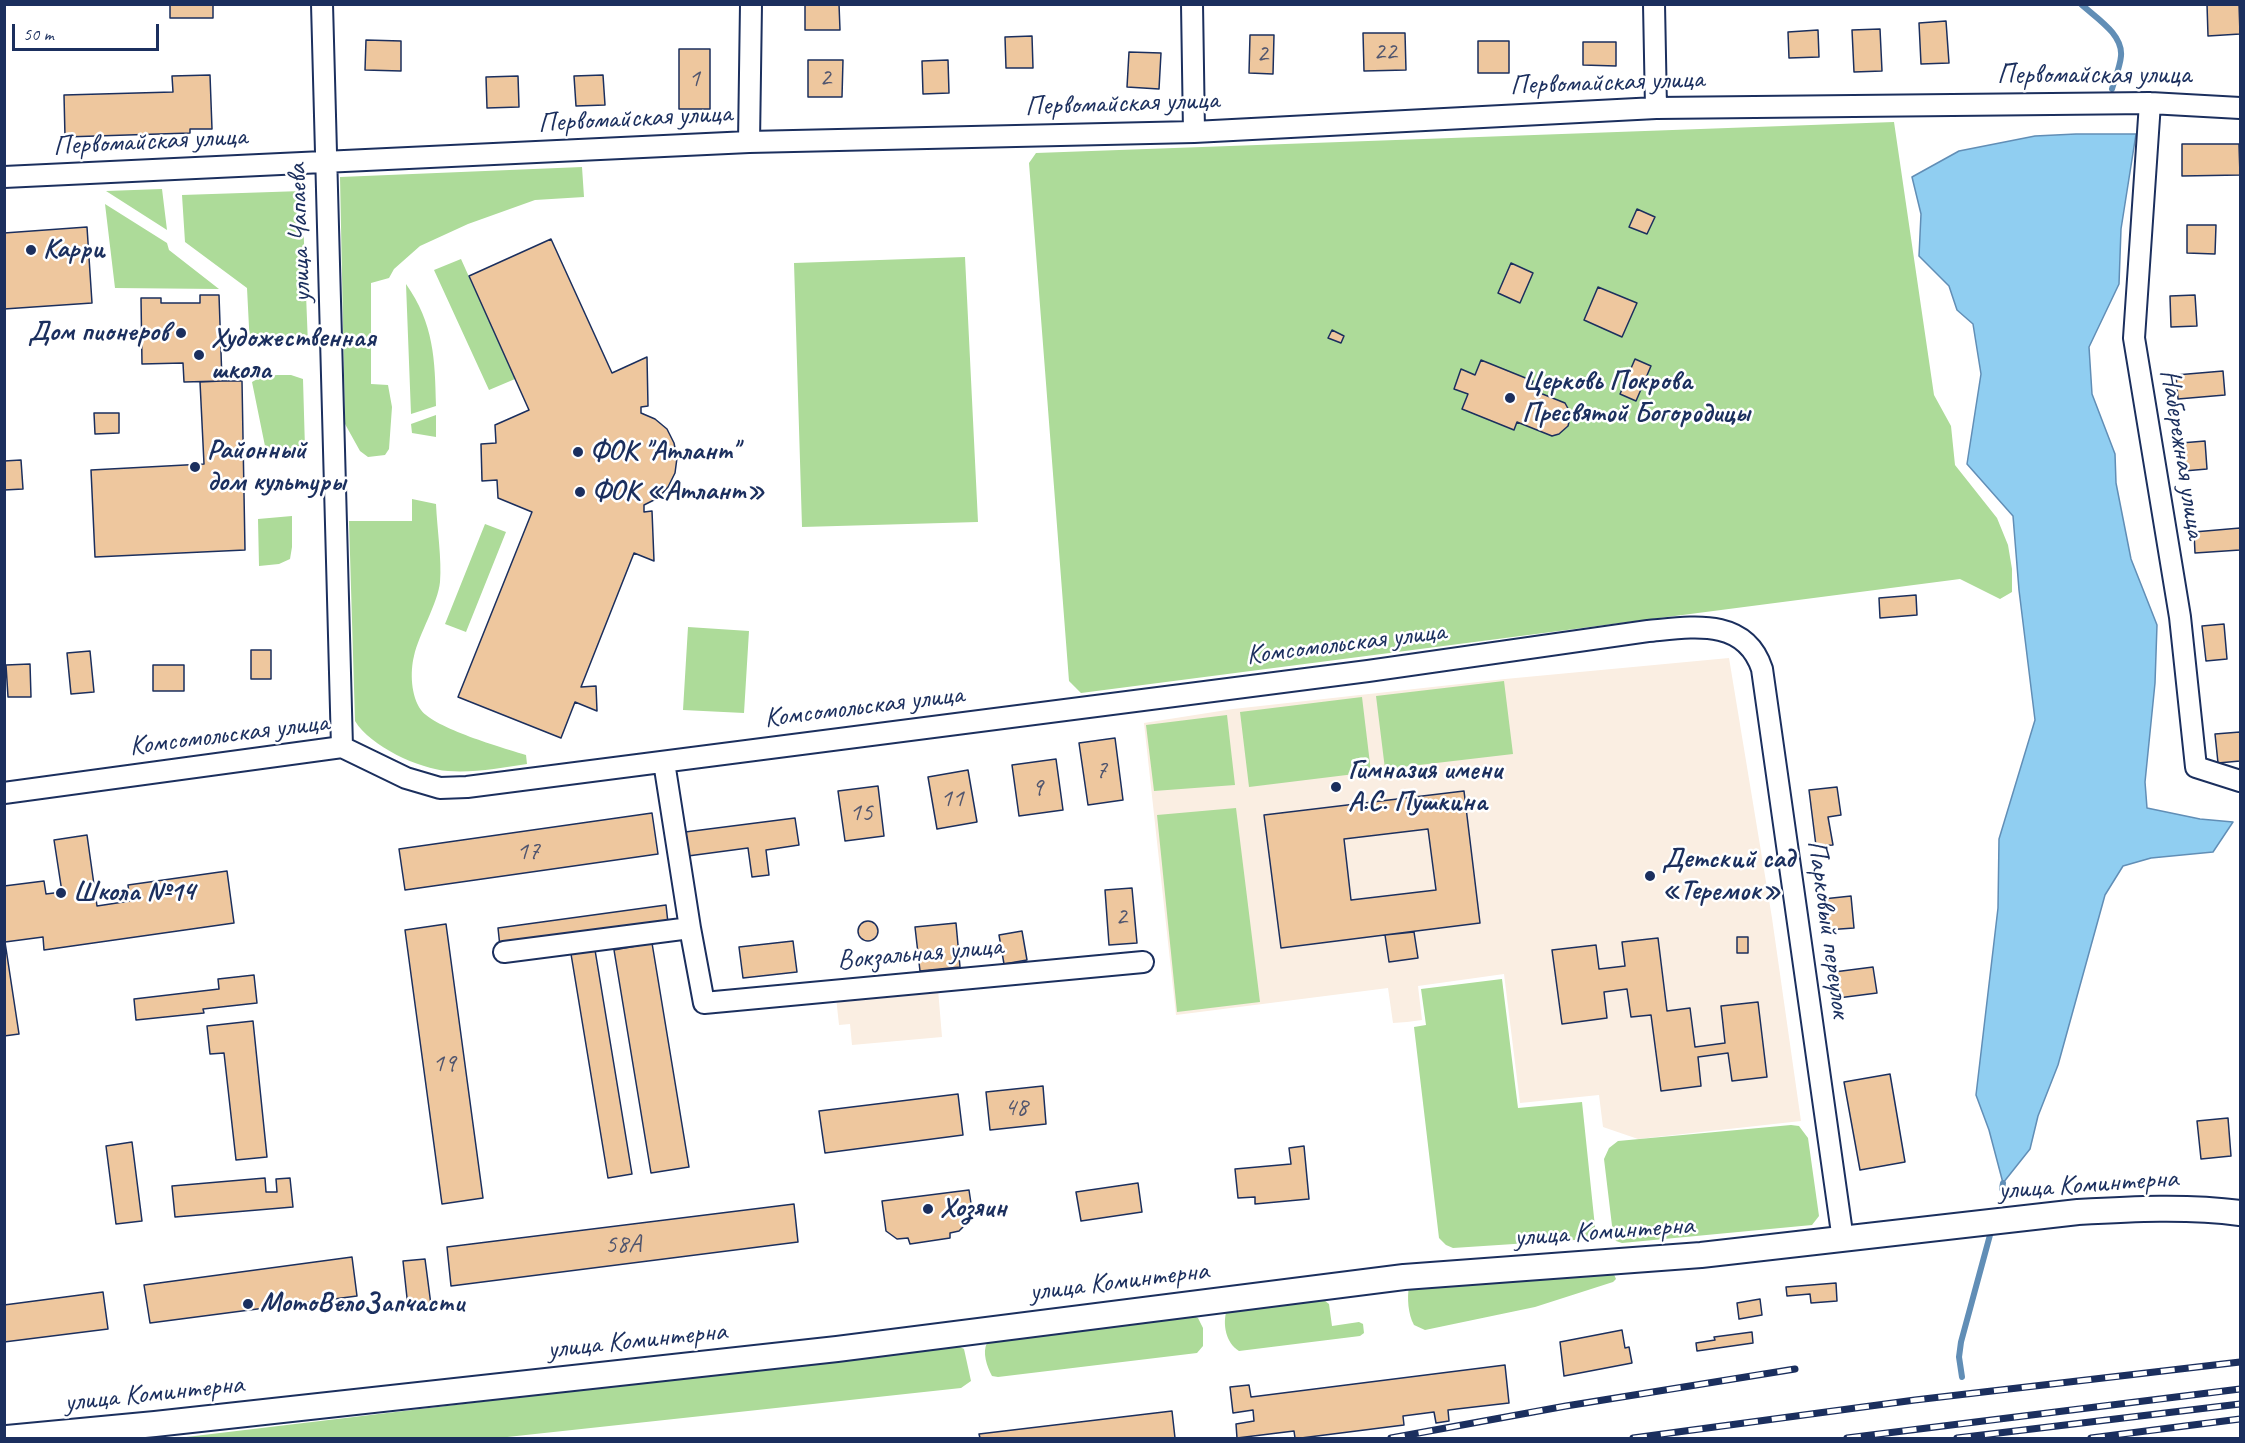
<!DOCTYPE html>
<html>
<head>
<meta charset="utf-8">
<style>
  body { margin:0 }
  #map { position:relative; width:2245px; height:1443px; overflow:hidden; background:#fff; font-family:Caveat,sans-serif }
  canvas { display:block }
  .frame { position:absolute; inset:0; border:6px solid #1b2f5e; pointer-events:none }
  .scale { position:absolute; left:12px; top:24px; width:147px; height:27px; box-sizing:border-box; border:3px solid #1b2f5e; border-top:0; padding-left:8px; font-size:18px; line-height:21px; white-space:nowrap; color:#1b2f5e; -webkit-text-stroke:4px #fff; paint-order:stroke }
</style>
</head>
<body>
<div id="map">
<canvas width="2245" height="1443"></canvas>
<div class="frame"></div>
<div class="scale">50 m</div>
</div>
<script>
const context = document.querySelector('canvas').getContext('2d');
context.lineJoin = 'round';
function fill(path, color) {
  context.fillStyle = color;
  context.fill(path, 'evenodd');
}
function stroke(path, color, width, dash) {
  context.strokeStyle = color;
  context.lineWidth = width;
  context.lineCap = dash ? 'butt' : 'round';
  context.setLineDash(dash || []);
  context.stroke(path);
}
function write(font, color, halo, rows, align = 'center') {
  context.font = font + ' Caveat,sans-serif';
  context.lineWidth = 5;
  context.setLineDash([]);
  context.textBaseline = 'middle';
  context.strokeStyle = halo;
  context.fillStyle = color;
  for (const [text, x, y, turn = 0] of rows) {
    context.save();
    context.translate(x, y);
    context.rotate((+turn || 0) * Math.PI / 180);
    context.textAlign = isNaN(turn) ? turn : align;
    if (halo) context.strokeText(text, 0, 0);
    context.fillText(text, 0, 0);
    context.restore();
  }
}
const built = new Path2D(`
  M1729 658 1772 918 1801 1121 1638 1139 1603 1127 1599 1095 1520 1103 1504 974 1418 986 1422 1020 1407 1022 1393 1023 1388 988 1176 1015 1144 723 1233 709 1505 679Z
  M938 989 942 1037 852 1045 850 1024 839 1025 836 997Z`);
const green = new Path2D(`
  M1894 122 1934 395 1951 426 1955 465 1997 518 2008 545 2012 569V592L2000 599 1960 579 1081 693 1069 681 1029 163 1036 153Z
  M582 167 584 197 535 200 468 224 420 246 394 269 389 278 371 283V384L388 385 392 407 389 449 385 455 368 457 360 451 345 424 340 177Z
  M162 189 167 230 106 191Z
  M302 191 308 345 250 347 247 288 185 242 182 195Z
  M105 204 167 243 169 250 219 289 115 288Z
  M965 257 978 522 802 527 794 263Z
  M461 259 515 379 489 390 434 270Z
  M406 284C434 324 435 359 436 406L411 414Z
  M277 375H291L303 379 305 449C296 458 276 460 266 451L252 382 261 377Z
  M436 415V437L412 433 411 424Z
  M412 499 436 504C437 528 442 560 440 582 438 603 419 634 414 656 410 672 411 696 421 710 434 728 503 748 526 755L527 764C501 768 474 773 448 771 419 769 370 746 355 721L349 521H412Z
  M292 516V547L290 559 279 564 259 566 258 519Z
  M485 524 506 532 466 632 445 624Z
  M688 627 749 631 744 713 683 710Z
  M1504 681 1513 754 1385 769 1376 696Z
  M1362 697 1371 772 1249 787 1240 712Z
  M1227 715 1235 785 1154 791 1146 725Z
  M1236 808 1260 1002 1177 1012 1157 815Z
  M1502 979 1518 1108 1582 1102 1595 1227V1234L1590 1239 1453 1248 1446 1245 1439 1238 1414 1027 1426 1025 1421 989Z
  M1791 1125 1799 1126 1808 1138 1819 1216 1812 1225 1622 1243 1616 1241 1613 1234 1604 1159 1609 1148 1618 1141Z
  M1613 1272 1616 1279 1613 1282 1535 1307 1425 1330 1414 1325C1408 1314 1407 1298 1409 1286Z
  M1320 1297 1329 1304 1332 1326 1359 1322 1363 1324 1364 1333 1360 1336 1239 1351C1226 1343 1222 1324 1227 1309Z
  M1189 1314 1198 1318 1203 1328V1346L1197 1353 998 1377 992 1376C987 1367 982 1352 987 1343L994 1339Z
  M956 1345 964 1349 971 1381 961 1388 498 1438H178Z`);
const water = new Path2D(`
  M2076 134H2136L2121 229 2119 284 2089 347 2092 394 2115 454 2116 483 2131 559 2157 625 2155 683 2145 782 2147 808 2200 819 2233 822 2213 852 2151 858 2123 866 2105 895 2058 1065 2038 1116 2030 1149 2003 1183 1989 1130 1976 1095 1998 908 1999 839 2035 720 2019 590 2013 516 1967 464 1981 374 1973 324 1957 310 1949 286 1919 256 1921 214 1912 177 1959 151 2035 136Z`);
const stream = new Path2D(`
  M2081 4C2096 18 2123 34 2121 56 2120 67 2115 78 2112 89
  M2002 1189 2003 1183
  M1962 1377 1959 1357 1961 1342 1990 1235`);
const building = new Path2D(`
  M170 4H213V18H170Z
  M805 4H839L840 30H805Z
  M2207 4H2239L2240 34 2208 36Z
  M1946 21 1949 63 1921 64 1919 23Z
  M1880 29 1882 71 1854 72 1852 30Z
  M1818 30 1819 57 1789 58 1788 32Z
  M1363 33H1405L1406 70 1364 71Z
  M1250 35H1274L1273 74 1249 73Z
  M1032 36 1033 68H1006L1005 37Z
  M366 40 401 41V71L365 70Z
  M1478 41H1509V73H1478Z
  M1583 42H1616V66L1583 65Z
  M679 49H710V109H679Z
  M1129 52 1161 53 1159 89 1127 87Z
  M808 60H843L842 97H808Z
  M948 60 949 93 923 94 922 61Z
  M210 75 212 129H190V133L65 137 64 95 173 92 172 76Z
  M603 75 605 105 576 106 574 76Z
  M518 76 519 107 487 108 486 77Z
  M2182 144H2239L2240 175 2182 176Z
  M1637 209 1655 217 1647 234 1629 227Z
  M2187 225H2216L2215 254 2187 253Z
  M87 227 92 303 4 309V233Z
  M551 239 612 373 647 357 648 406 641 407V413L655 419 667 429 674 443 677 458 675 473 668 487 658 498 644 505V512L652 511 654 561 634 553 581 687 596 686 597 711 575 702 561 738 458 697 532 512 498 498 497 480 482 481 481 444 496 443 495 425 529 410 469 276Z
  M1511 263 1533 273 1520 303 1498 293Z
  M1598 287 1637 303 1622 337 1584 320Z
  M200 295H219L222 381 184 382 183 363 142 364 141 298H161V303H200Z
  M2195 295 2197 326 2171 327 2170 296Z
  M1332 330 1344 336 1341 343 1328 338Z
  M1635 359 1651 366 1636 401 1620 394Z
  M1481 360 1533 381 1530 389 1565 403 1571 414 1568 426 1559 434 1552 436 1517 422 1514 430 1462 409 1468 394 1454 389 1461 369 1475 375Z
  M2223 371 2225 395 2178 399 2176 375Z
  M222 381H242L245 550 95 557 91 470 204 464 200 382Z
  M94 413H119V433L95 434Z
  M2205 441 2207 469 2184 471 2181 443Z
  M21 460 23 489 4 490V461Z
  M2240 528V550L2195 553 2194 532Z
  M1916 595 1917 615 1880 618 1879 598Z
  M2224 624 2227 659 2206 661 2202 626Z
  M251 650H271V679H251Z
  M90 651 94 692 71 694 67 653Z
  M30 664 31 697H8L6 665Z
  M153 665H184V691H153Z
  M2240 732V761L2218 763 2215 734Z
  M1115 738 1123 800 1088 805 1079 743Z
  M1056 759 1063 810 1019 816 1012 765Z
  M968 770 977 822 937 829 928 777Z
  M878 786 884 836 845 841 838 791Z
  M1837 787 1841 815 1828 817 1833 845 1816 846 1809 790Z
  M1464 791 1480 923 1281 948 1264 815ZM1428 829 1436 890 1351 900 1344 839Z
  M652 813 658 854 405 890 399 849Z
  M795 818 799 845 766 850 769 875 752 877 748 848 688 856 685 832Z
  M87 835 97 906 130 901 128 885 227 871 234 923 44 950 43 937 5 942 19 1034 4 1036V886L44 881 46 894 62 892 54 840Z
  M1132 888 1137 943 1109 945 1105 890Z
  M1851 896 1854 928 1826 930 1823 899Z
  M666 905 668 923 500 947 498 928Z
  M858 931a10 10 0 1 1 20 0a10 10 0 1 1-20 0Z
  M956 923 960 967 920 971 915 927Z
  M446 924 483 1198 442 1204 405 930Z
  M1022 931 1027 960 1004 964 999 935Z
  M1414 932 1418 958 1389 962 1385 935Z
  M1737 937H1748V953H1737Z
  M1658 938 1667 1011 1690 1008 1695 1047 1725 1043 1721 1006 1758 1002 1767 1077 1732 1081 1728 1053 1698 1057 1701 1086 1661 1091 1651 1015 1631 1017 1627 989 1604 992 1607 1018 1562 1024 1552 950 1596 945 1599 969 1625 966 1622 942Z
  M793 941 797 972 743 978 739 947Z
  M652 943 689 1167 651 1173 614 950Z
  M595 950 632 1174 608 1178 571 954Z
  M1873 967 1877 993 1838 998 1834 972Z
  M254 975 257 1003 203 1009 204 1013 136 1020 134 999 219 989 218 979Z
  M253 1021 267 1157 236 1160 224 1053 210 1054 207 1026Z
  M1890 1074 1905 1162 1860 1170 1844 1082Z
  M1043 1086 1046 1124 990 1130 986 1092Z
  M958 1094 963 1135 825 1153 819 1111Z
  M2228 1118 2231 1156 2201 1159 2197 1121Z
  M132 1142 142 1221 116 1224 106 1146Z
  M1304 1146 1309 1199 1255 1204V1197L1238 1198 1235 1169 1291 1164 1289 1148Z
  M265 1178 266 1192H277L276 1179 290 1178 293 1207 175 1217 172 1186Z
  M1138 1183 1142 1212 1081 1221 1076 1192Z
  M969 1190 973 1217 959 1231 950 1233V1238L910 1244 908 1238 897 1239 886 1231 882 1201Z
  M794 1204 798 1242 451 1286 447 1247Z
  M352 1257 357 1296 150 1323 144 1285Z
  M425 1259 431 1305 408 1307 403 1261Z
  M1836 1283 1837 1301 1811 1303 1810 1294 1787 1296 1786 1287Z
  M103 1292 108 1329 4 1342V1305Z
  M1760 1299 1762 1315 1739 1319 1737 1303Z
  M1622 1330 1625 1348 1629 1347 1632 1363 1564 1376 1560 1342Z
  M1752 1332 1753 1343 1697 1351 1696 1343 1715 1340 1714 1337Z
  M1505 1365 1509 1403 1448 1410 1449 1421 1436 1423 1434 1412 1403 1416 1404 1425 1301 1438H1295L1294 1431 1237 1438 1236 1424 1254 1421 1253 1410 1233 1413 1230 1387 1249 1385 1251 1397Z
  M1172 1411 1175 1438H980L979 1434Z`);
const minor = new Path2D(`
  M322 4 342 747
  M1192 4 1194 132
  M1654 4 1656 108
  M2150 103 2134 338 2180 617 2196 767 2240 781
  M749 142 751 4
  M4 177 749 142 1194 132 1656 108 2150 103 2240 108
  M4 793 342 747 406 778 440 788 467 787 1368 671 1648 631C1692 627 1745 617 1762 669L1843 1240
  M690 928 704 1003 1143 962
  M504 952 690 928 664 762`);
const tertiary = new Path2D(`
  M7 1438 155 1424 837 1349 1404 1277 1701 1255 2078 1212C2132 1209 2187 1206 2240 1213`);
const rail = new Path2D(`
  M1391 1438 1566 1406 1795 1369
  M1633 1438 1915 1400 2240 1362
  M1847 1438 2240 1389
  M1957 1438 2240 1404
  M2091 1438 2240 1419`);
const markers = [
  [31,250,6,"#1b2f5e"],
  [181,333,6,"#1b2f5e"],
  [199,355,6,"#1b2f5e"],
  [1510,398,6,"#1b2f5e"],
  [578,452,6,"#1b2f5e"],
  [195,467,6,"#1b2f5e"],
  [580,492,6,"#1b2f5e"],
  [1336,787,6,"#1b2f5e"],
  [1650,876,6,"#1b2f5e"],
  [61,893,6,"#1b2f5e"],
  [928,1209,6,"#1b2f5e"],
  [248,1304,6,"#1b2f5e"]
];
const numberNames = [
  ["22",1385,52],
  ["2",1262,54],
  ["2",825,78],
  ["1",694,79],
  ["7",1101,771],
  ["9",1037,788],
  ["11",952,799],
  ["15",861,813],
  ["17",528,852],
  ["2",1121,917],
  ["19",444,1064],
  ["48",1016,1108],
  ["58А",623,1245]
];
const streetNames = [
  ["Первомайская улица",2094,76],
  ["Первомайская улица",1607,83,-2],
  ["Первомайская улица",1122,104,-2],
  ["Первомайская улица",635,119,-3],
  ["Первомайская улица",150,142,-3],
  ["улица Чапаева",300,233,-92],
  ["Набережная улица",2182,454,81],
  ["Комсомольская улица",1346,644,-7],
  ["Комсомольская улица",864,707,-7],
  ["Комсомольская улица",229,735,-7],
  ["Парковый переулок",1828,929,82],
  ["Вокзальная улица",920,954,-5],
  ["улица Коминтерна",2088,1185,-4],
  ["улица Коминтерна",1604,1232,-4],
  ["улица Коминтерна",1119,1282,-7],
  ["улица Коминтерна",637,1341,-6],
  ["улица Коминтерна",154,1394,-6]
];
const poiNames = [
  ["Карри",43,250],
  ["Дом пионеров",169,333,"right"],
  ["Художественная",211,339],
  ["школа",211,371],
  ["Церковь Покрова",1522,382],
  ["Пресвятой Богородицы",1522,414],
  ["Районный",207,451],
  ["дом культуры",207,483],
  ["ФОК \"Атлант\"",590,452],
  ["ФОК «Атлант»",592,492],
  ["Гимназия имени",1348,771],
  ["А.С. Пушкина",1348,803],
  ["Детский сад",1662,860],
  ["«Теремок»",1662,892],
  ["Школа №14",73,893],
  ["Хозяин",940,1209],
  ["МотоВелоЗапчасти",260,1304]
];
fill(built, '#faeee2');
fill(green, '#addb99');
fill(water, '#90cef1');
stroke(water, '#618eb6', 1.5);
stroke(stream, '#618eb6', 6);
fill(building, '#eec79e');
stroke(building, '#1b2f5e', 1.5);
stroke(minor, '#1b2f5e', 24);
stroke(tertiary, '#1b2f5e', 28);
stroke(minor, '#fff', 20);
stroke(tertiary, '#fff', 24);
stroke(rail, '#1b2f5e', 7);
stroke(rail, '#fff', 4.5, [14]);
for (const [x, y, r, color] of markers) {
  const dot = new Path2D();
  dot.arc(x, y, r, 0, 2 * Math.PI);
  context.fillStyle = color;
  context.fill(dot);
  stroke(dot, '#fff', 2);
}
write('26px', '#50556e', null, numberNames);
write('28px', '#1b2f5e', '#fff', streetNames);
write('bold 28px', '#1b2f5e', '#fff', poiNames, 'left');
</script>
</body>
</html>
